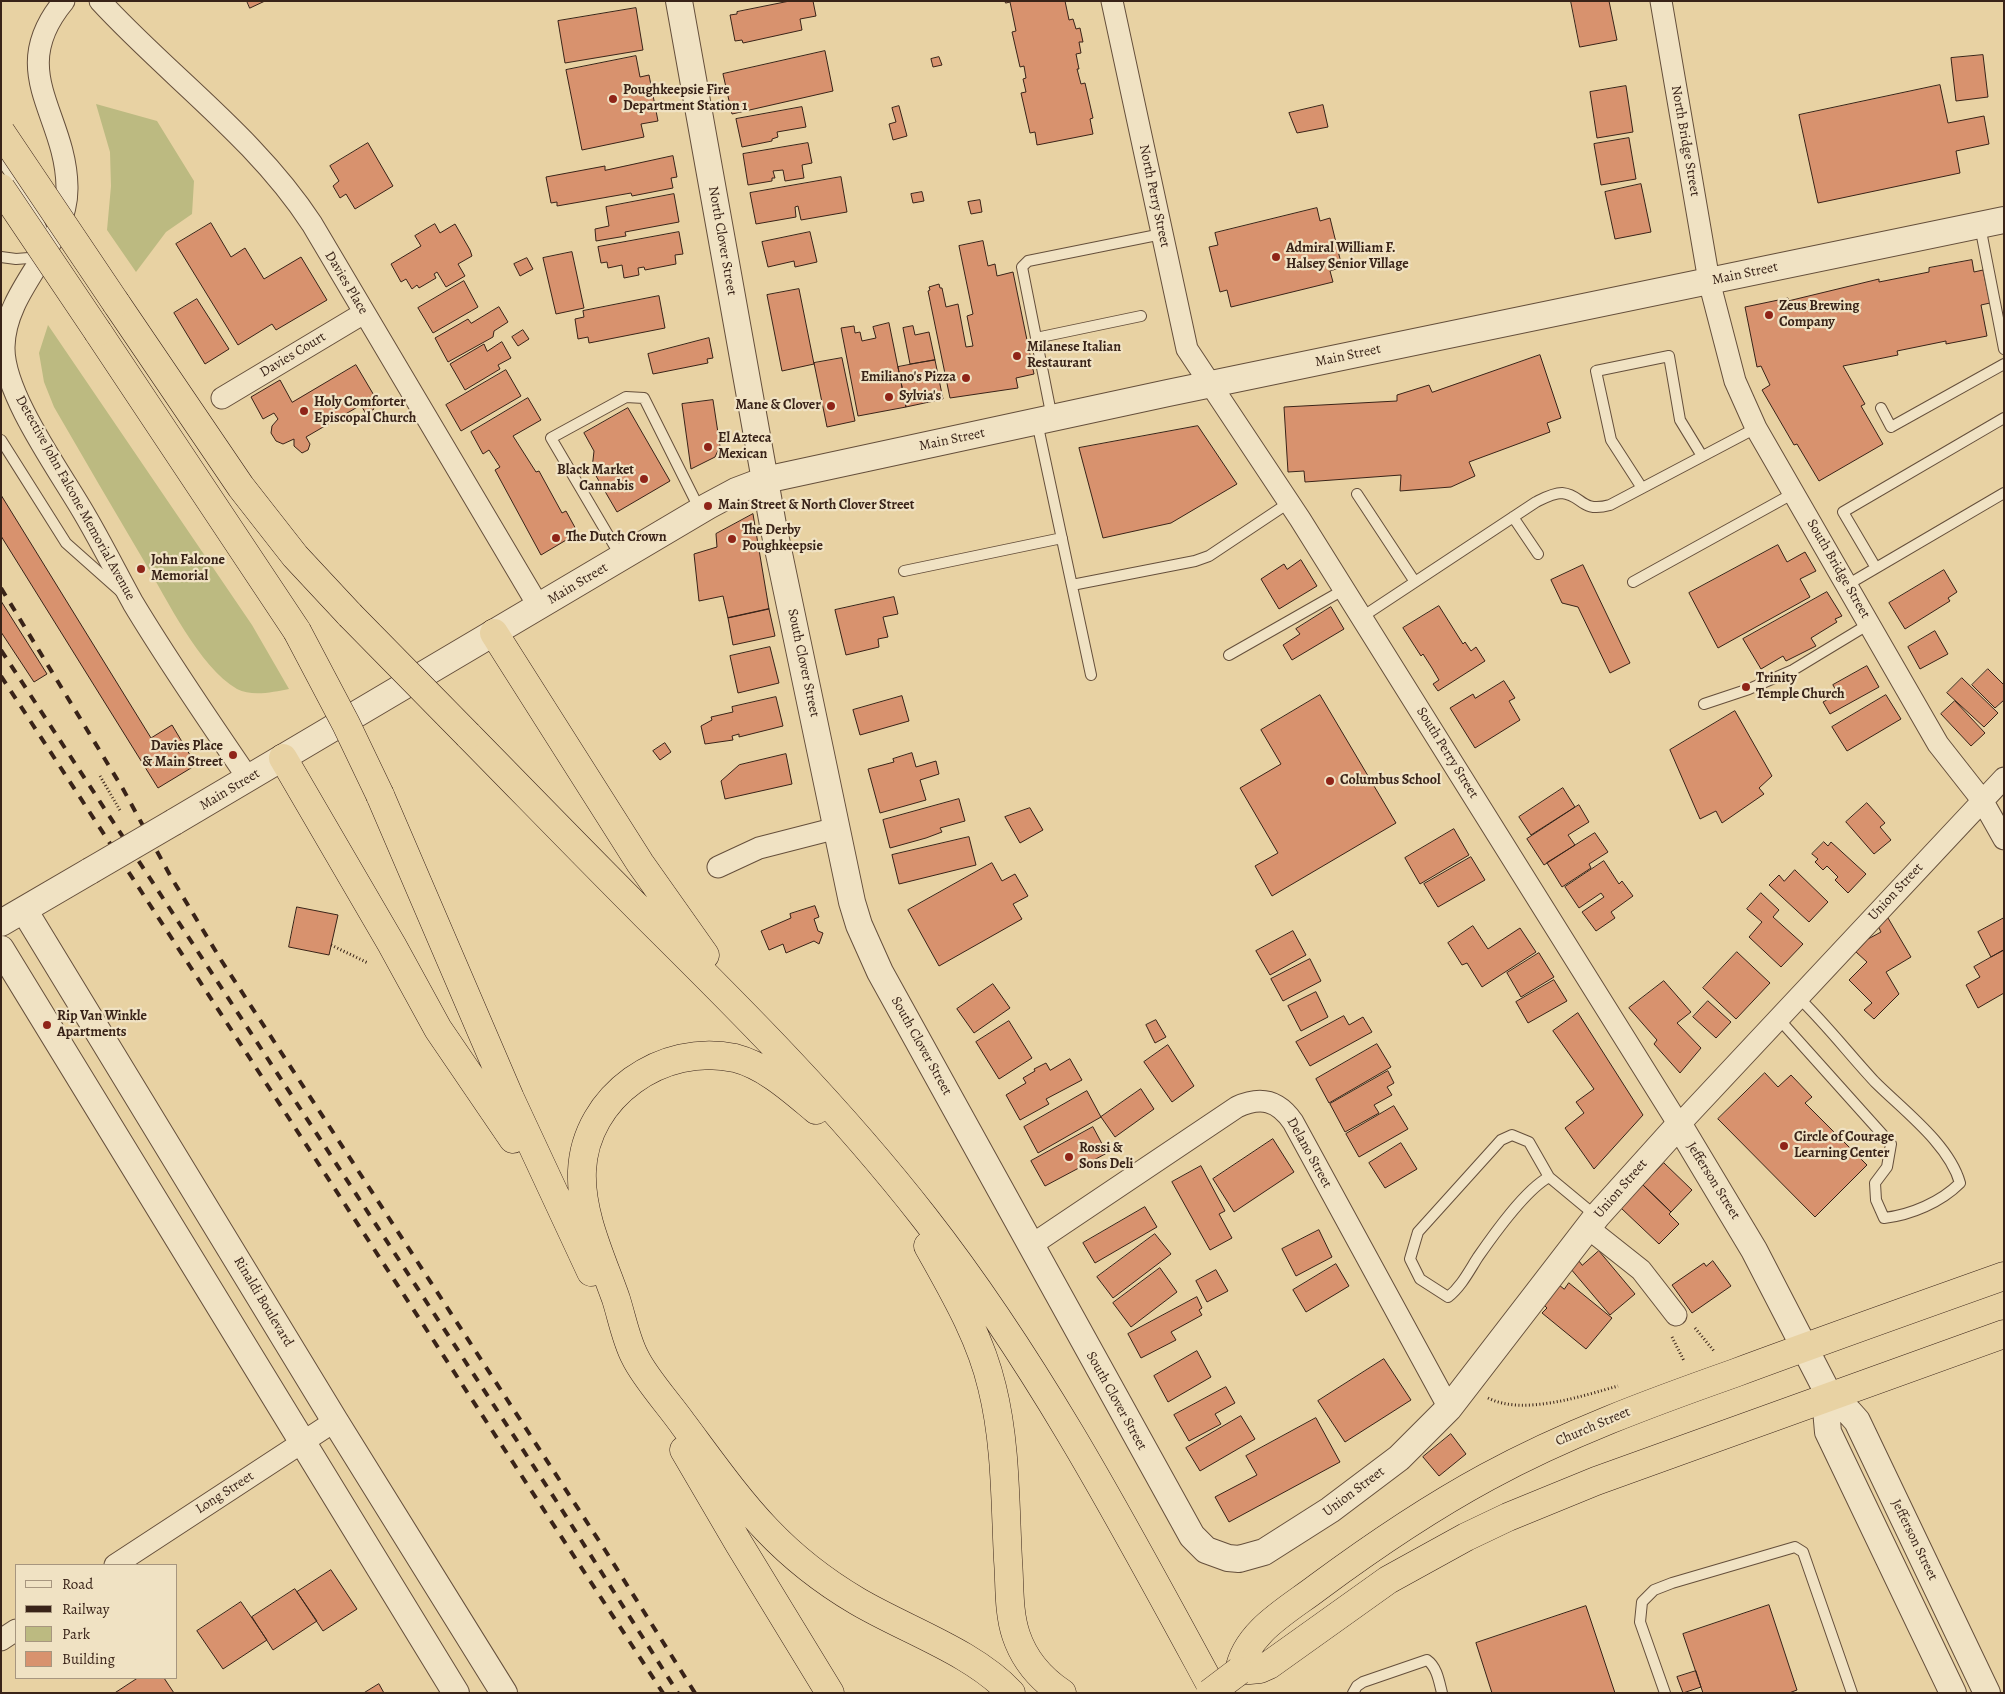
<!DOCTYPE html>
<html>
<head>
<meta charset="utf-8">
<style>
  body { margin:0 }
  #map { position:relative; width:2005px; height:1694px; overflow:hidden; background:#e8d2a3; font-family:Alegreya,serif }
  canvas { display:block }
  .frame { position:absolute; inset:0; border:2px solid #392318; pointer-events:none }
  .legend { position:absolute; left:15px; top:1564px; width:162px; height:115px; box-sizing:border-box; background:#f0e2c3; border:1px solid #a7967f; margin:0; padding:6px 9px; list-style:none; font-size:15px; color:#392318 }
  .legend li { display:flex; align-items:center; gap:10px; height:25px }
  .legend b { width:25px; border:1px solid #a7967f }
</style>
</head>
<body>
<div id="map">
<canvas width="2005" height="1694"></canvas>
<div class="frame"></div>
<ul class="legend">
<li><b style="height:6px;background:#f0e2c3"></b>Road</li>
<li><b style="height:6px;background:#392318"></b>Railway</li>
<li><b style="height:14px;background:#bcba81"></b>Park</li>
<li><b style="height:14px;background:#d8926e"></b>Building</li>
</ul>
</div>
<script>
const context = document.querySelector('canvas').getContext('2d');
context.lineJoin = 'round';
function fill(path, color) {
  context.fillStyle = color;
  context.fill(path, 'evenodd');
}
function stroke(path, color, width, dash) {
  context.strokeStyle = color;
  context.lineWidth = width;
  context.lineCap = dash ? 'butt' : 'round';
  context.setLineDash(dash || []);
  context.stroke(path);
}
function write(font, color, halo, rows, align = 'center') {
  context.font = font + ' Alegreya,serif';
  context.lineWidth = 4.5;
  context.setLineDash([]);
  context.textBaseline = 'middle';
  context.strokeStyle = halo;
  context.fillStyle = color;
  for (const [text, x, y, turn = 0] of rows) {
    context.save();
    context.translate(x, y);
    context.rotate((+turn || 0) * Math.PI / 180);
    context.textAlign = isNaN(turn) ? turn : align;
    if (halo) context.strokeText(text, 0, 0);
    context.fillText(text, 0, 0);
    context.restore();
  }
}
const green = new Path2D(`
  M96 104 157 121 194 181 192 214 166 232 136 272 107 230 111 186 110 152Z
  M48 325 252 625 289 689C273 692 252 697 237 689 199 667 167 599 144 561 114 510 84 459 54 407L44 382 39 353Z`);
const building = new Path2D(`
  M247 1H265L250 8Z
  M790 1H813L816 16 800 19 802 30 743 43 742 40 735 41 730 15 737 14V12Z
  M1005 1H1065L1069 20 1073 19 1076 29 1080 28 1083 42H1079L1081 53 1076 54 1079 69H1077L1081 84 1085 83 1093 118 1090 119 1093 134 1037 145 1035 132 1030 133 1021 93 1026 92 1023 79 1026 78 1024 66 1020 67 1012 32 1016 31 1010 2 1006 3Z
  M1571 1H1609L1617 40 1580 47Z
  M636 8 643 50 565 63 558 21Z
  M825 51 833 91 732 114 723 74Z
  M1983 55 1988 97 1956 101 1951 58Z
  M636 56 640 77 649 75 658 121 641 124 644 137 582 150 566 70Z
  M939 57 942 65 933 67 931 59Z
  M1940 85 1948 123 1984 116 1989 144 1956 151 1960 173 1818 203 1799 115Z
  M1626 86 1633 132 1597 138 1590 92Z
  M1323 105 1328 127 1297 133 1289 113Z
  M899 106 907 136 893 140 889 124 896 122 892 108Z
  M802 107 806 127 777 132 778 137 772 139V141L742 147 736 119Z
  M1629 138 1636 179 1601 185 1594 144Z
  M368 143 393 186 355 209 346 194 340 198 333 186 339 181 330 166Z
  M808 143 812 163 802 165 804 178 785 181 783 170 773 171 775 178H772V181L748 185 743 154Z
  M673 156 677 177 671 178 673 188 632 196 631 193 557 206V202L551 203 546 177 605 166V170Z
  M841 177 847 212 801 220 798 206 795 207 796 217 756 224 750 193Z
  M1641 184 1651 232 1615 239 1605 192Z
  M922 192 924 201 913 203 911 194Z
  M674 194 679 222 625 232 626 236 596 241 595 229 609 226 606 207Z
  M980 200 982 212 971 214 968 202Z
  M1317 208 1320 221 1330 218 1342 267 1330 271 1333 282 1231 307 1227 290 1220 292 1209 247 1218 245 1215 233Z
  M211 223 231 257 245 248 264 279 301 257 327 300 276 330 272 324 238 345 176 244Z
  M435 224 440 233 455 224 470 250 472 256 458 264 465 276 446 287 437 272 434 274 436 278 419 288 417 285 412 289 406 279 401 282 391 264 421 246 415 236Z
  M679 232 683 254 675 255 676 264 645 270 644 267 638 268 639 275 624 278 622 265 608 268 607 262 601 263 598 247Z
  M810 232 817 262 795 267 794 261 768 267 762 242Z
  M983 241 988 266 995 264 997 276 1013 272 1034 374 1016 378 1018 388 950 398 928 291 930 290 929 287 939 284 940 288H942L946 307 958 304 966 347 973 346 967 316 973 314 959 246Z
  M572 252 584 308 556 314 543 258Z
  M527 258 533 269 520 276 514 264Z
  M1972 260 1974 272 1983 270 1990 303 1981 305 1987 336 1946 344V341L1897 351 1898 355 1843 366 1865 404 1861 406 1883 444 1819 481 1797 444 1794 445 1762 390 1770 385 1761 366 1757 367 1745 307 1788 298V301L1879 279V282L1929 272V268Z
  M464 281 478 307 433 333 418 308Z
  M799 289 814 364 782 371 767 295Z
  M659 296 665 328 589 343 588 337 578 339 575 319 584 317 583 311Z
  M197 299 229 349 205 364 174 313Z
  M499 307 508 322 494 331 493 337 448 362 435 338 468 319 471 323Z
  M889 323 906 407 858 416 841 328 854 326 855 333 860 332 862 341 876 338 873 327Z
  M913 326 915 335 929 332 935 360 910 364 903 328Z
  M523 330 529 339 518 346 512 337Z
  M709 338 713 358 707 359 708 363 653 374 648 354Z
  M502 342 511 358 498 365 500 369 465 390 450 364 484 344 487 351Z
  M1540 355 1561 418 1547 423 1550 432 1469 462 1475 476 1451 487 1400 491 1401 475 1305 482 1304 471 1288 472 1284 407 1397 401V395L1429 385 1432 392Z
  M842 358 855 421 827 427 814 363Z
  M935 360 943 399 906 407 898 367Z
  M356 365 375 397 370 401 374 409 366 414 361 405 306 437 310 444 308 450 302 453 294 446V439L283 444 276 441 271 433 272 426 278 419 274 413 263 419 251 397 280 380 292 402Z
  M506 370 521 396 461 431 446 405Z
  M528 398 541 420 513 436 536 472 539 471 562 513 566 511 578 533 541 555 495 470 500 467 489 450 483 454 471 432Z
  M713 400 720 446 715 457 691 469 682 404Z
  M628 408 670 481 617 512 592 469 594 451 584 433Z
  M1198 426 1237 484 1171 523 1103 538 1079 448Z
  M1 495 151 738 172 725 196 765 158 788 1 536Z
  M753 514 769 609 728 618 723 596 699 601 694 554 717 547 716 534Z
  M1778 545 1787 562 1805 552 1816 571 1800 579 1810 597 1718 648 1689 593Z
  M1301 560 1317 586 1279 609 1261 579 1284 564 1287 569Z
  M1583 565 1630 663 1610 673 1578 607 1562 603 1551 580Z
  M1944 570 1957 592 1948 598 1950 601 1905 629 1889 603Z
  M1827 592 1842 616 1835 619 1837 622 1811 638 1816 646 1786 661 1783 656 1761 669 1743 639Z
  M894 597 898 614 883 617 888 637 878 639 879 647 846 655 835 610Z
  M1 601 47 674 34 682 1 632Z
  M1439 606 1463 644 1465 642 1471 651 1476 647 1485 661 1438 691 1433 684 1439 680 1432 668 1423 654 1421 656 1403 628Z
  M1331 607 1344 629 1292 660 1283 645 1300 634 1296 629Z
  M769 609 775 636 733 645 728 618Z
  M1935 631 1948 654 1920 669 1908 647Z
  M770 647 779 683 738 693 730 656Z
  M1867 666 1879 687 1830 714 1823 702 1838 694 1833 685Z
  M1988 669 2004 685V700L1995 708 1972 685Z
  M1962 678 1998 713 1984 727 1947 693Z
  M1504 681 1515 698 1509 701 1520 720 1475 748 1450 708 1473 694 1475 698Z
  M1320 695 1396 823 1272 896 1255 866 1278 853 1240 788 1281 764 1261 730Z
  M1886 695 1901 719 1847 751 1832 727Z
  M902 696 909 721 860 735 853 710Z
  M776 697 783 726 739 737V734L732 736 733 740 705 744 701 726 712 720 711 717 733 712 732 707Z
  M1955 701 1985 733 1971 746 1941 714Z
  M1735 711 1772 776 1759 788 1764 794 1722 823 1716 811 1700 819 1670 750Z
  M665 743 671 752 660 760 653 751Z
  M912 753 916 767 936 761 939 774 920 780 926 800 880 813 868 769 894 762 893 759Z
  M786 754 792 784 725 799 721 781 739 765Z
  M1563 788 1575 807 1531 835 1519 817Z
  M959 799 965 821 940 828 942 832 926 838 890 848 883 820Z
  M1867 803 1885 823 1880 827 1891 840 1874 854 1846 822Z
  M1579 805 1589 822 1568 835 1575 845 1544 865 1527 839Z
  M1030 808 1043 830 1020 843 1005 817Z
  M1454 829 1469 855 1420 884 1405 858Z
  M1595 833 1608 852 1589 864 1591 868 1562 887 1547 863Z
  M969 837 976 865 899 884 892 855Z
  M1824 842 1828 846 1831 842 1866 874 1848 893 1835 880 1838 877 1827 866 1823 870 1815 862 1818 859 1812 854Z
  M1471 857 1485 880 1438 907 1424 884Z
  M1604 861 1619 884 1622 881 1633 896 1611 912 1615 918 1596 931 1582 912 1604 897 1601 893 1579 908 1565 887Z
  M992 863 1002 881 1015 874 1028 896 1013 904 1022 919 939 966 908 910Z
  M1795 870 1828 902 1809 922 1769 885 1779 875 1784 881Z
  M1761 893 1779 910 1773 917 1803 944 1781 967 1749 937 1762 922 1747 909Z
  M815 906 819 917 814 919 818 931 823 933 819 944 814 941 786 953 783 944 769 950 761 931 791 918 790 914Z
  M297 907 338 915 329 955 289 947Z
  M1888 918 1911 957 1886 972 1899 994 1874 1019 1864 1010 1872 1003 1849 980 1867 962 1856 952 1868 939 1881 932 1877 924Z
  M2004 918V950L1991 957 1978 932Z
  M1473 926 1488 949 1520 928 1536 952 1482 987 1467 963 1462 965 1448 943Z
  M1293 931 1306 955 1270 975 1256 951Z
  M2004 950V993L1978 1008 1966 985 1980 977 1974 967Z
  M1737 952 1770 983 1736 1019 1703 988Z
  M1539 953 1554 977 1521 997 1507 973Z
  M1310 959 1321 981 1283 1001 1271 979Z
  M1554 980 1567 1001 1528 1023 1516 1002Z
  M1664 981 1691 1012 1677 1023 1701 1048 1680 1073 1654 1044 1657 1040 1629 1008Z
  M993 984 1010 1008 974 1033 957 1009Z
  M1316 992 1328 1017 1301 1031 1288 1006Z
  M1708 1001 1731 1022 1716 1038 1693 1017Z
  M1578 1013 1643 1115 1594 1169 1565 1128 1584 1113 1576 1102 1594 1089 1553 1031Z
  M1344 1016 1349 1025 1363 1017 1372 1032 1310 1066 1296 1042Z
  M1156 1020 1166 1037 1155 1043 1146 1025Z
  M1009 1021 1032 1058 999 1079 976 1042Z
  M1377 1044 1391 1067 1329 1103 1316 1079Z
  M1168 1045 1194 1086 1172 1102 1144 1062Z
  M1070 1059 1082 1080 1046 1099 1049 1104 1020 1120 1006 1095 1026 1083 1023 1078 1035 1071 1034 1069 1046 1063 1050 1070Z
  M1388 1071 1394 1083 1387 1087 1392 1095 1374 1105 1379 1113 1345 1132 1330 1104Z
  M1765 1073 1778 1087 1791 1075 1812 1097 1805 1103 1867 1165 1815 1217 1718 1119Z
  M1141 1089 1154 1109 1115 1137 1101 1117Z
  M1087 1091 1101 1117 1038 1153 1024 1127Z
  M1394 1106 1408 1129 1359 1157 1346 1134Z
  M1093 1127 1107 1153 1045 1186 1031 1161Z
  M1273 1139 1294 1172 1234 1212 1213 1179Z
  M1401 1143 1417 1169 1385 1188 1369 1163Z
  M1664 1163 1692 1190 1671 1212 1643 1185Z
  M1201 1166 1225 1211 1219 1214 1232 1238 1210 1250 1172 1182Z
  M1643 1185 1671 1212 1669 1214 1679 1224 1659 1244 1621 1208Z
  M1145 1207 1157 1227 1095 1263 1083 1243Z
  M1319 1230 1332 1257 1296 1276 1282 1249Z
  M1155 1234 1171 1254 1113 1298 1097 1277Z
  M1599 1251 1635 1294 1610 1315 1570 1268 1579 1261 1582 1265Z
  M1713 1261 1731 1286 1692 1313 1672 1285 1704 1263 1706 1266Z
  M1336 1264 1349 1286 1306 1312 1293 1290Z
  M1160 1268 1177 1292 1131 1327 1113 1303Z
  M1216 1270 1228 1291 1207 1302 1196 1281Z
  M1569 1283 1612 1318 1586 1349 1542 1313 1547 1308 1543 1304 1559 1285 1564 1289Z
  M1197 1297 1202 1308 1199 1310 1202 1315 1171 1332 1176 1340 1141 1358 1128 1334Z
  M1197 1351 1211 1377 1168 1402 1154 1376Z
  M1384 1359 1411 1400 1345 1442 1318 1401Z
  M1226 1387 1235 1403 1215 1414 1221 1424 1189 1441 1174 1415Z
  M1241 1416 1255 1439 1200 1471 1186 1448Z
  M1316 1418 1340 1462 1229 1522 1215 1497 1257 1475 1246 1456Z
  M1451 1434 1466 1454 1439 1476 1423 1457Z
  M331 1570 357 1609 323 1631 297 1592Z
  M295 1589 317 1621 273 1650 252 1617Z
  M241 1602 267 1640 223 1669 197 1631Z
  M1769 1605 1797 1690 1789 1693H1703L1683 1634Z
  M1586 1606 1615 1693H1492L1476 1643Z
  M1696 1671 1701 1687 1683 1693 1677 1677Z
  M138 1678H164L174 1693H115Z
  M379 1684 384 1693H364Z`);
const path = new Path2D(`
  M100 776 121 812
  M331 945 368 963
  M1695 1328 1714 1351
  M1672 1337 1684 1361
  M1488 1398C1523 1416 1582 1396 1618 1386`);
const service = new Path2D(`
  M1 160 32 206 43 232
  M1980 226 2004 349
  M1 257 16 259 42 257
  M1036 338 1141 316
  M1881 408 1891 427 2004 364
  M1052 418 1022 267 1028 261 1162 234
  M1037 422 1091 675
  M1 440 66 543 120 591
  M1642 488 1611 440 1596 371 1669 356 1680 420 1702 456
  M1357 494 1415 582
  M1513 517 1538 554
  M621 557 551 438 626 397 644 398 700 510
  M1876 568 1843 512 2004 418
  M904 571 1062 538
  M1633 582 1794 493
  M1072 585 1195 561 1209 556 1290 502
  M1847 585 2004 493
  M1362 617 1536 502C1544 498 1553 493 1562 493 1583 495 1580 513 1610 505L1756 428
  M1229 655 1345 589
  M1704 704 1749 689 1793 670 1869 624
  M1778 1018 1891 1144 1887 1167 1875 1183 1876 1200 1884 1218C1911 1215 1941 1202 1960 1183 1949 1144 1903 1110 1875 1082 1849 1054 1826 1024 1798 997
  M1549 1177 1529 1142 1512 1135 1501 1140 1418 1232 1410 1259 1420 1279 1448 1297C1461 1287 1469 1271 1478 1257 1494 1234 1525 1190 1549 1177L1596 1216
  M1353 1693 1357 1686 1363 1682 1427 1660C1437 1667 1439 1681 1442 1693
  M1665 1693 1640 1622 1642 1602 1654 1590 1672 1583 1795 1547 1803 1552 1852 1693`);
const minor = new Path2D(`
  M64 1C5 72 66 113 67 187 68 247 5 287 4 347 3 394 61 473 85 515 102 544 117 574 133 603 169 663 209 721 248 778
  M100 1C169 76 256 138 312 224L539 607
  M1112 1 1187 349 1300 519 1679 1125 2004 778
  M1661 1 1709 281 1735 381 1756 428 1938 744 1982 800 2004 839
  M222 398 364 313
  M718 867 759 848 837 828
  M1588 1228 1641 1270 1676 1315
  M1030 1246 1237 1107C1261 1096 1278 1100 1293 1122L1449 1408
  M115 1565 335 1421
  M1 1640 16 1630`);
const tertiary = new Path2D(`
  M679 1 773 525 852 902 859 925 880 972 1192 1536 1206 1550 1228 1558 1239 1559 1264 1552 1330 1510 1399 1458 1449 1408 1597 1216 1679 1125 1754 1250 1830 1397 1849 1412 1857 1421 1987 1693
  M174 822 708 506 736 491 765 480 1168 393 2004 220
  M24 910 335 1421 504 1693
  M1 923 90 871
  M1 949 456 1693
  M1830 1397 1826 1409 1828 1432 1953 1693`);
const trunk = new Path2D(`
  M2004 1276C1914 1308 1824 1340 1735 1373 1650 1403 1566 1434 1487 1477 1428 1509 1372 1547 1318 1587 1288 1610 1246 1632 1239 1671L1260 1669 1269 1665 1388 1580 1466 1537 1508 1517 1596 1481 2004 1334`);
const motorway = new Path2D(`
  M116 303 241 487 295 556 350 615
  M98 332 297 631
  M494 633 640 863 705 955
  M468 735C527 795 586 856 645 915 742 1011 839 1108 924 1217 1039 1364 1126 1529 1215 1693
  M283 758 392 945 438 1029 513 1139
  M380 795 510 1098 591 1272
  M816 1110C792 1090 766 1066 735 1058 663 1042 585 1096 582 1171 580 1214 602 1259 616 1299 622 1318 626 1340 635 1357 645 1378 669 1404 683 1424 739 1499 774 1552 857 1601 906 1630 973 1652 1011 1693
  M928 1246C953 1291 980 1336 992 1387 1006 1443 1005 1502 1008 1560 1010 1584 1008 1611 1016 1635 1024 1659 1041 1679 1062 1693
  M684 1450 739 1544 830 1693`);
const rail = new Path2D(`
  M1 588 123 789 171 877 221 960 605 1550 695 1693
  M1 650 555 1499 678 1693
  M1 676 663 1693`);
const tertiaryBridge = new Path2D(`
  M90 871 174 822`);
const trunkBridge = new Path2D(`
  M1210 1693 1239 1671`);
const motorwayBridge = new Path2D(`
  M1 132 116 303
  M1 188 98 332
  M350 615 468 735
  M297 631 346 724 380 795`);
const markers = [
  [613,99,5,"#8f2418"],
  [1276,257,5,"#8f2418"],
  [1769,315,5,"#8f2418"],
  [1017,356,5,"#8f2418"],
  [966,378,5,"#8f2418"],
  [889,397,5,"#8f2418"],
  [831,406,5,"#8f2418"],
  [304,411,5,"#8f2418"],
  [708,447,5,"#8f2418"],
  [644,479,5,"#8f2418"],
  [708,506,5,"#8f2418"],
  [556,538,5,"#8f2418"],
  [732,539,5,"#8f2418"],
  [141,569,5,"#8f2418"],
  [1746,687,5,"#8f2418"],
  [233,755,5,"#8f2418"],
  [1330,781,5,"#8f2418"],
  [47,1025,5,"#8f2418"],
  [1784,1146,5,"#8f2418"],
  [1069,1157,5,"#8f2418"]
];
const poiNames = [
  ["Poughkeepsie Fire",623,91],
  ["Department Station 1",623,107],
  ["Admiral William F.",1286,249],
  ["Halsey Senior Village",1286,265],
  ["Zeus Brewing",1779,307],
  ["Company",1779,323],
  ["Milanese Italian",1027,348],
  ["Restaurant",1027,364],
  ["Emiliano's Pizza",956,378,"right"],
  ["Sylvia's",899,397],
  ["Holy Comforter",314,403],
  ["Episcopal Church",314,419],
  ["Mane & Clover",821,406,"right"],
  ["El Azteca",718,439],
  ["Mexican",718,455],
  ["Black Market",634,471,"right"],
  ["Cannabis",634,487,"right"],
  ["Main Street & North Clover Street",718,506],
  ["The Derby",742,531],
  ["Poughkeepsie",742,547],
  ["The Dutch Crown",566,538],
  ["John Falcone",151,561],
  ["Memorial",151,577],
  ["Trinity",1756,679],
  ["Temple Church",1756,695],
  ["Davies Place",223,747,"right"],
  ["& Main Street",223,763,"right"],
  ["Columbus School",1340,781],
  ["Rip Van Winkle",57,1017],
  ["Apartments",57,1033],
  ["Circle of Courage",1794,1138],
  ["Learning Center",1794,1154],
  ["Rossi &",1079,1149],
  ["Sons Deli",1079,1165]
];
const streetNames = [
  ["North Bridge Street",1685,141,80],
  ["North Perry Street",1154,196,78],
  ["North Clover Street",722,241,80],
  ["Main Street",1745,274,-12],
  ["Davies Place",346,283,59],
  ["Davies Court",293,355,-31],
  ["Main Street",1348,356,-12],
  ["Main Street",952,440,-12],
  ["Detective John Falcone Memorial Avenue",75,498,61],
  ["South Bridge Street",1838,569,60],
  ["Main Street",578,584,-31],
  ["South Clover Street",803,663,78],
  ["South Perry Street",1447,753,58],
  ["Main Street",230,790,-31],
  ["Union Street",1896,892,-47],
  ["South Clover Street",921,1046,61],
  ["Delano Street",1309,1153,61],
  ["Jefferson Street",1713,1181,58],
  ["Union Street",1621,1189,-49],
  ["Rinaldi Boulevard",263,1302,59],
  ["South Clover Street",1116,1401,61],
  ["Church Street",1593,1427,-23],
  ["Union Street",1354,1492,-37],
  ["Long Street",225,1493,-33],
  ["Jefferson Street",1914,1540,64]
];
fill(green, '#bcba81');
fill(building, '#d8926e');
stroke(building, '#392318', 1);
stroke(service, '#654f3b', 12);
stroke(minor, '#654f3b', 23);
stroke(tertiary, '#654f3b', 28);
stroke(trunk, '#392318', 29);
stroke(motorway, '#392318', 29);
stroke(path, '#392318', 3, [1, 2.5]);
stroke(service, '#f0e2c3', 10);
stroke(minor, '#f0e2c3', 21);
stroke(tertiary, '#f0e2c3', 26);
stroke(trunk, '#e8d2a3', 28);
stroke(motorway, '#e8d2a3', 28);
stroke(rail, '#392318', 4, [9, 9]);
stroke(tertiaryBridge, '#654f3b', 28, []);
stroke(trunkBridge, '#392318', 29, []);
stroke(motorwayBridge, '#392318', 29, []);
stroke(tertiaryBridge, '#f0e2c3', 26);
stroke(trunkBridge, '#e8d2a3', 28);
stroke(motorwayBridge, '#e8d2a3', 28);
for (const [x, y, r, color] of markers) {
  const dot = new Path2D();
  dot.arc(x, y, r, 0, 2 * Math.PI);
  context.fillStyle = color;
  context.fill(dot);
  stroke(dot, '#f0e2c3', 2);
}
write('bold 14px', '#392318', '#f0e2c3', poiNames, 'left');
write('14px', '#392318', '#f0e2c3', streetNames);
</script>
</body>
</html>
